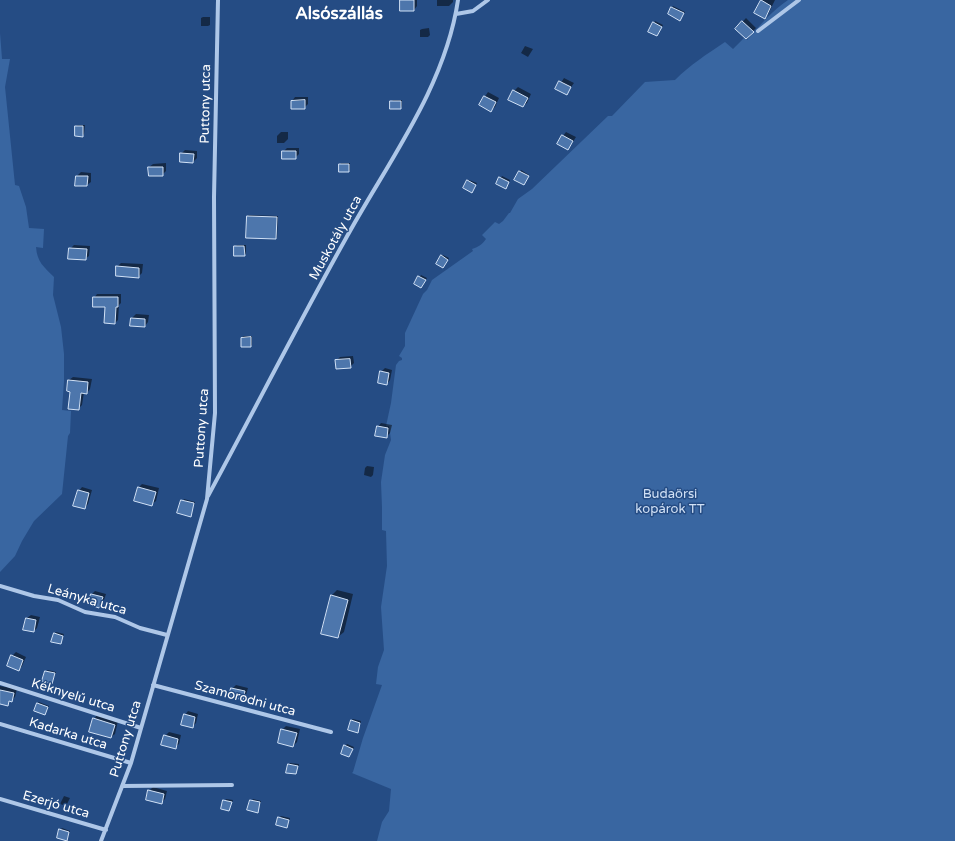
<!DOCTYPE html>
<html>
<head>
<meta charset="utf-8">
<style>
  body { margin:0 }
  canvas { display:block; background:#254c84 }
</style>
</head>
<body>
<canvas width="955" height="841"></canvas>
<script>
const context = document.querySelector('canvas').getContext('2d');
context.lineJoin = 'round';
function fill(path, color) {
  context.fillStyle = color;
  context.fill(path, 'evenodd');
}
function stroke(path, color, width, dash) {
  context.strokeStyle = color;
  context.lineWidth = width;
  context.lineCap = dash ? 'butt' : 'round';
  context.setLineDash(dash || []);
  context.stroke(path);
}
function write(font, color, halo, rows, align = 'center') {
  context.font = font + ' "Varela Round",sans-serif';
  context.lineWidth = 3;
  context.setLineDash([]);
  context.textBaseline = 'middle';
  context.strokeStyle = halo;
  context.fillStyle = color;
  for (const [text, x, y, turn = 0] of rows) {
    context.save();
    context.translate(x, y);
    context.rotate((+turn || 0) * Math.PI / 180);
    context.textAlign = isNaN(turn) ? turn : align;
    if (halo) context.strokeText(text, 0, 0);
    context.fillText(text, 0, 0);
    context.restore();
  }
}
const green = new Path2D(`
  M788 0H955V841H377L382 822 389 811 391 789 352 773 353 772 363 738 382 685 376 684 378 667 384 650 381 607 387 566 386 531 382 530V507L381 482 385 455 391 440 389 426H386L391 403 396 365 399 361 402 360V358L399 356 405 346V333L423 294 427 290 432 280 473 251 472 249C478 247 482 245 486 239L482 235 495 222 499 224 503 221 509 213H510L518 199 532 189 608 116H612L645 82 675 80C690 65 707 54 725 42L733 49 744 38 747 40C760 25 772 11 788 0Z
  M0 33 2 59H10L5 87 15 185 19 186 26 207 29 228 44 229 43 248 36 247C37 262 44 267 54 277L53 295 61 327 64 354V381L62 410 71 411 70 433 68 436 62 494 34 521 22 541 15 556 0 572Z`);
const shadow = new Path2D(`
  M401 0H417V6L414 10Z
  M437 0H453V2L449 6H437Z
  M762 0H775L768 14 765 17Z
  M673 6 685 12 681 18 672 8Z
  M203 17H210V25L208 26H201V18Z
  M746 18 756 28 746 38 736 29Z
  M655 21 663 25 657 35 654 23Z
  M429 28 430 35 428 37H420V30L422 29Z
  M525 46 533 49 528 57 521 53Z
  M564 78 574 83 566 94 557 89Z
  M518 87 531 94 527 103 523 106 514 91Z
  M488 92 499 98 495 107 491 110 480 104Z
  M295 97H308V104L304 108 292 101Z
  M393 100H402V106L401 108 391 102Z
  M78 125H85L84 134 82 136 76 126Z
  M281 132H288V139L284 143H277V136Z
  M566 132 576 137 571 145 568 149 563 136Z
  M287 148H299V154L295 158 283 152Z
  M185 150 197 151V158L193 162 181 154Z
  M166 163V171L162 175 149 167 153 164Z
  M341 163H350V170L349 171 340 165Z
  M521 170 529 175 524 184 520 172Z
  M81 172 91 173V182L87 185 77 176Z
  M502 176 510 180 507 186 497 184Z
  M469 180 477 183 473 190 468 181Z
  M249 215 278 216 277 237 276 238 248 216Z
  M74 245 90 246 89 256 85 259 70 249Z
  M237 245H246V254L244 255 235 247Z
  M443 255 449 258 445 265 441 256Z
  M121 263 143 264 142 273 138 277 117 267Z
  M421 275 427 278 421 287 415 284Z
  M97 294H121V303L119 305 118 320 115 323 106 306 94 298Z
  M136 314 149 315 148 322 145 326 132 318Z
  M243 336H252V345L250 346H242V338Z
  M353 356 354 363 350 367 336 361 340 357Z
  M385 368 392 370 390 380 387 384 381 372Z
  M73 377 92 379 90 389 87 393 84 392 82 405 78 409 71 391 69 380Z
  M381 423 392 425 390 433 386 437 378 427Z
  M367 466 374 467 373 475 371 477 364 475 365 468Z
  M142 484 159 488 156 501 152 504 139 487Z
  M82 487 92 490 88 504 85 508 79 491Z
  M184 499 195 502 190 516 179 513Z
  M337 590 353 594 344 632 338 637 331 596Z
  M95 591 106 594 103 603 99 607 92 594Z
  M31 615 40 617 37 628 34 631 27 618Z
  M56 632 64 634 60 643 55 633Z
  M16 652 26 657 22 666 19 670 12 656Z
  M48 670 56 672 52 683 46 671Z
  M236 685 248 688 246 695 242 699 232 689Z
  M0 686 17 689 15 697 7 704 0 699Z
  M39 702 49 706 45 714 37 704Z
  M188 711 198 714 196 723 192 727 185 715Z
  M97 715 118 721 115 734 111 737 94 719Z
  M353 719 361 721 358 732 351 721Z
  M286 726 300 729 297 742 293 746 282 730Z
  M169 732 181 735 179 744 175 747 165 736Z
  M347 744 354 747 349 756 345 746Z
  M290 763 299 764 296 773 289 764Z
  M153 787 167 791 165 799 161 803 149 791Z
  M64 796 70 798 66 806 60 804Z
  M226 799 233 800 229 810 222 808Z
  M253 799 261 801 257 812 249 809Z
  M281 816 290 818 287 827 279 818Z
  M62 828 70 831 67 840 60 830Z`);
const building = new Path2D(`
  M400 0H414V11H400Z
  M761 0 771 6 765 19 754 13Z
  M671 7 684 13 680 21 668 14Z
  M742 21 754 32 746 39 735 29Z
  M653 22 662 27 657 36 648 32Z
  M559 81 571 87 567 95 555 89Z
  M513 90 528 98 523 107 508 100Z
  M484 96 496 102 491 112 479 105Z
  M305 100V109H291V101Z
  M390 101H401V109H390Z
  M75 126H83V137L75 136Z
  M562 135 573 141 568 150 557 144Z
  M282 151H296V159H282Z
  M180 153 194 154 193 163 180 162Z
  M339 164H349V172H339Z
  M148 167H163V176H149Z
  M519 171 529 176 524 185 514 180Z
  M76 176H88L87 186H75Z
  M499 177 509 182 506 189 496 184Z
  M467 180 476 185 472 193 463 188Z
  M247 216 277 217 276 239 246 238Z
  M234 246H244L245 256H234Z
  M69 248 87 249 86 260 68 259Z
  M441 255 448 260 443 268 436 264Z
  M116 266 139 268V278L116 276Z
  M418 276 426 280 421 288 414 284Z
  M93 297H118V307H116L115 324 104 323 105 307H93Z
  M131 318 145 319V327L130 326Z
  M251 337V347H241V338Z
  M350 359 351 368 336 369 335 360Z
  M380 371 389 373 387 385 378 383Z
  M68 380 88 382 87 394 81 393 79 410 68 409 70 392 67 391Z
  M377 426 388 428 387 438 375 436Z
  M138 487 156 492 152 506 134 501Z
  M78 490 89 493 85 509 73 506Z
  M181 500 194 503 191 517 177 513Z
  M91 594 103 597 99 608 88 604Z
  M331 595 348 600 338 638 321 634Z
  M26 618 36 620 34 632 23 630Z
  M54 633 63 636 61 644 51 642Z
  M11 655 23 660 19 671 7 666Z
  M45 671 55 673 52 684 42 681Z
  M231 688 245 691 243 700 229 696Z
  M0 690 14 693 12 702 9 701 8 706 0 704Z
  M37 703 48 707 45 715 34 711Z
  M184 714 195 717 193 728 181 725Z
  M93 718 115 725 111 738 89 732Z
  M351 720 360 723 358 733 348 730Z
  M281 729 297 733 293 747 278 743Z
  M164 735 178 739 176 749 161 745Z
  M344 745 353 749 349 757 341 754Z
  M288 764 298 766 296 774 286 773Z
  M148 790 164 794 162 804 146 800Z
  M223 800 232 802 229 811 221 809Z
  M250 800 260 802 258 813 247 810Z
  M278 817 289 820 287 828 276 825Z
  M59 829 69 832 67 841 57 838Z`);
const minor = new Path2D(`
  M456 14 473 11 488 0
  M758 31 799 0
  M208 496C254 411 298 324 345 240 387 163 445 88 458 0
  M0 586 34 596 58 600 85 612 115 617 140 628 167 635
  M0 683 141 728
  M153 685 331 732
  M0 724 131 763
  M122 786 232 785
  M0 799 106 830
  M101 841 131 763 207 499 215 413 214 197 218 0`);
const streetNames = [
  ["Puttony utca",206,104,-89],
  ["Muskotály utca",336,238,-61],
  ["Puttony utca",202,428,-86],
  ["Leányka utca",87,600,16],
  ["Kéknyelű utca",73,696,17],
  ["Szamorodni utca",245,699,15],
  ["Kadarka utca",68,734,17],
  ["Puttony utca",126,739,-73],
  ["Ezerjó utca",56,805,16]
];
const parkNames = [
  ["Budaörsi",670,495],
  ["kopárok TT",670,510]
];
const districtNames = [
  ["Alsószállás",339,15]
];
fill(green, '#3966a1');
fill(shadow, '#0007');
fill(building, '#4d76ac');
stroke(building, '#d1e1f6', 1);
stroke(minor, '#aec7e8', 4);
write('13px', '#fff', '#254c84', streetNames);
write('13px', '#d1e1f6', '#254c84', parkNames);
write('bold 17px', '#fff', '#254c84', districtNames);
</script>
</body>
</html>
